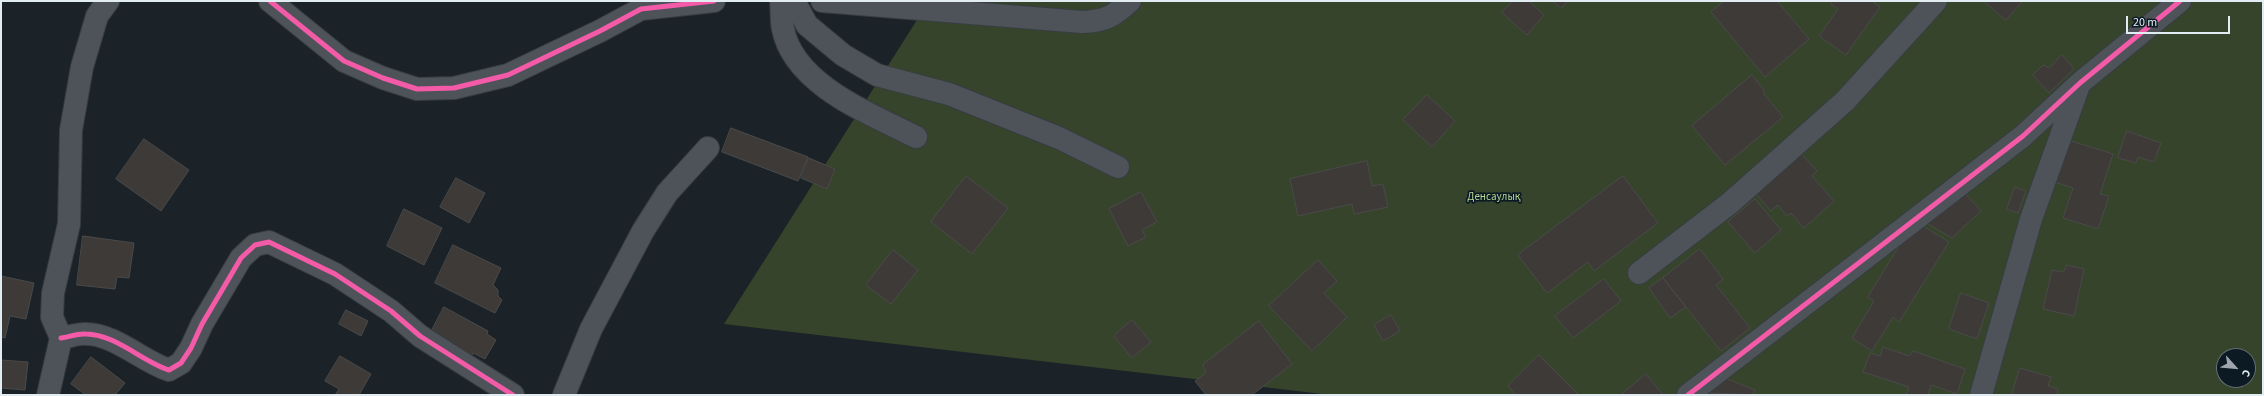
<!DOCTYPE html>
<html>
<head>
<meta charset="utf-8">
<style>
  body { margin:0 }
  #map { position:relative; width:2264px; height:396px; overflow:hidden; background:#1b2328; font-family:"Source Sans 3",sans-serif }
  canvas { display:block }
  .frame { position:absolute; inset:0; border:2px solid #e2ecf3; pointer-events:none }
  .north { position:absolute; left:2216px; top:348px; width:40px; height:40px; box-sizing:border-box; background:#0c1a24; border:1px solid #626e77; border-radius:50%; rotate:117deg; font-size:11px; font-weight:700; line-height:16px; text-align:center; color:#e2ecf3 }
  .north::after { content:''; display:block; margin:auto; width:14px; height:18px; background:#9ca6ac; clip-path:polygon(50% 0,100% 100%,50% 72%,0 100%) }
  .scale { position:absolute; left:2126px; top:16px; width:104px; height:18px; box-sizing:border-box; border:2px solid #e2ecf3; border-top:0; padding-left:5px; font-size:12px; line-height:14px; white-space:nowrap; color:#e2ecf3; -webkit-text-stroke:3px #0c1a24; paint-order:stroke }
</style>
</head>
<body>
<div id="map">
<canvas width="2264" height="396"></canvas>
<div class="frame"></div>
<div class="north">С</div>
<div class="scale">20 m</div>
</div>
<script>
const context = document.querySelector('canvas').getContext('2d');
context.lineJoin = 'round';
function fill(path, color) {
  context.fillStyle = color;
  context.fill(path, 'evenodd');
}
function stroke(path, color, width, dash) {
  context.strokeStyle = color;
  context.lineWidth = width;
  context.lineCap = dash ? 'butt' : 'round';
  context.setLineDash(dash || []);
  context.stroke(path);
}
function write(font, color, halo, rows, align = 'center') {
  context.font = font + ' "Source Sans 3",sans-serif';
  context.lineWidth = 3.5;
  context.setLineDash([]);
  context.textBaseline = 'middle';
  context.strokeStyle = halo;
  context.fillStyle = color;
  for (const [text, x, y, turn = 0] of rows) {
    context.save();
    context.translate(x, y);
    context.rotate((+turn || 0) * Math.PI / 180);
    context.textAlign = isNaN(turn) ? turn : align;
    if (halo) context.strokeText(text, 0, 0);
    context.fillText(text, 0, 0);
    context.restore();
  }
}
const green = new Path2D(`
  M929 1H2263V395H1331L724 324ZM2224 356H2248V380H2224Z`);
const building = new Path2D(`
  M1513 1H1529L1544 15 1527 35 1502 13Z
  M1553 1H1568L1561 8Z
  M1725 1H1777L1809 39 1765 77 1711 12Z
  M1833 1H1872L1880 7 1846 55 1819 36 1838 9 1831 4Z
  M1984 1H2023L2006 20Z
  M2062 55 2074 69 2049 93 2033 75 2043 65 2049 68Z
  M1752 75 1764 90V94L1783 117 1725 165 1692 126Z
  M1427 95 1455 121 1432 147 1403 120Z
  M731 128 808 157 798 181 722 152Z
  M2127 131 2161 143 2154 162 2138 157 2136 163 2118 158Z
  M144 139 189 170 161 211 116 179Z
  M2068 140 2113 154 2100 194 2109 196 2098 229 2063 218 2073 188 2054 182Z
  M1801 153 1817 171 1812 176 1834 201 1804 228 1791 213 1787 216 1778 205 1771 211 1755 193Z
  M809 158 835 169 827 189 801 178Z
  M1367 161 1372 186 1383 184 1388 207 1354 214 1352 204 1298 216 1290 179Z
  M966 176 1008 208 972 254 931 222Z
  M1623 176 1658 223 1594 271 1588 262 1547 293 1518 255Z
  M456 178 485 193 469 223 440 207Z
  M2015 187 2026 191 2018 213 2007 209Z
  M1963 191 1981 211 1952 238 1928 224Z
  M1141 192 1157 222 1142 230 1146 237 1128 246 1109 209Z
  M1755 199 1781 230 1755 253 1728 222Z
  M404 209 442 228 424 265 387 246Z
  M1915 221 1949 242 1899 322 1893 317 1872 351 1852 338 1874 301 1868 297Z
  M83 236 134 243 129 278 117 277 115 289 77 285Z
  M453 245 501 268 493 285 498 290V296L502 300 495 313 435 283Z
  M1700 249 1723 279 1716 285 1750 328 1721 351 1663 278Z
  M893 250 918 270 891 304 866 285Z
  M1318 260 1337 281 1324 293 1347 317 1312 351 1269 306Z
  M2067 265 2084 269 2074 316 2043 309 2052 270 2063 272Z
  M1 276 34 283 26 319 10 316 5 338 1 337Z
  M1663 278 1686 307 1670 318 1649 288Z
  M1604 279 1621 301 1573 338 1555 316Z
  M1961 293 1989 303 1977 339 1949 329Z
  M444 307 488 331 487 334 496 340 485 359 473 353 471 357 430 334Z
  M346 310 368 321 361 336 339 324Z
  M1391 315 1400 331 1383 341 1374 325Z
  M1132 320 1151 342 1132 358 1114 336Z
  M1259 321 1292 364 1252 395H1206L1195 381 1206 373 1203 365Z
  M1883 347 1909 356 1913 351 1965 369 1957 394 1931 385 1928 395H1906L1909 387 1863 372 1870 353 1880 356Z
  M1539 355 1579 395H1516L1508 386Z
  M340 356 371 374 359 395H335L339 389 325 381Z
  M91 357 125 383 115 395H86L71 384Z
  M1 360 28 362 25 390 1 388Z
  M2020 368 2051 377 2048 386 2058 389 2057 395H2012Z
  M1646 374 1663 395H1621Z
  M1725 378 1755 390 1753 395 1709 393Z`);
const minor = new Path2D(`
  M270 1 344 61 383 78 417 89 454 88 508 75 600 31 641 9 714 1
  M781 1C782 10 781 20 783 29 794 85 871 114 916 137
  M794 1 807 25 843 55 877 75 949 94 1059 138 1118 167
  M822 1 1082 22C1105 21 1113 17 1130 1
  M1639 273 1730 203 1845 101 1936 1
  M61 338C69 337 78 333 86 334 115 334 143 362 169 370L181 363 191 348 202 324 241 258 255 245 269 242 335 274 391 311 420 336 513 395
  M48 395 61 338 52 317 53 293 69 224 71 130 82 67 97 16 108 1
  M564 395 591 329 643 231 667 193 708 148
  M1688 395 2023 136 2080 83 2180 1
  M1981 395 2031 219 2078 88`);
const cycleway = new Path2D(`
  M270 1 344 61 383 78 417 89 454 88 508 75 600 31 641 9 714 1
  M61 338C69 337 78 333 86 334 115 334 143 362 169 370L181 363 191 348 202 324 241 258 255 245 269 242 335 274 391 311 420 336 513 395
  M1688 395 2023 136 2080 83 2180 1`);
const parkNames = [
  ["Денсаулық",1494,198]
];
fill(green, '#36442b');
fill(building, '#3e3a38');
stroke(building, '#4a4a4a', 1);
stroke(minor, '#373d42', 24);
stroke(minor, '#4d5358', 22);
stroke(cycleway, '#f35aa7', 5);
write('11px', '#b5d695', '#0c1a24', parkNames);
</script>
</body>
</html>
